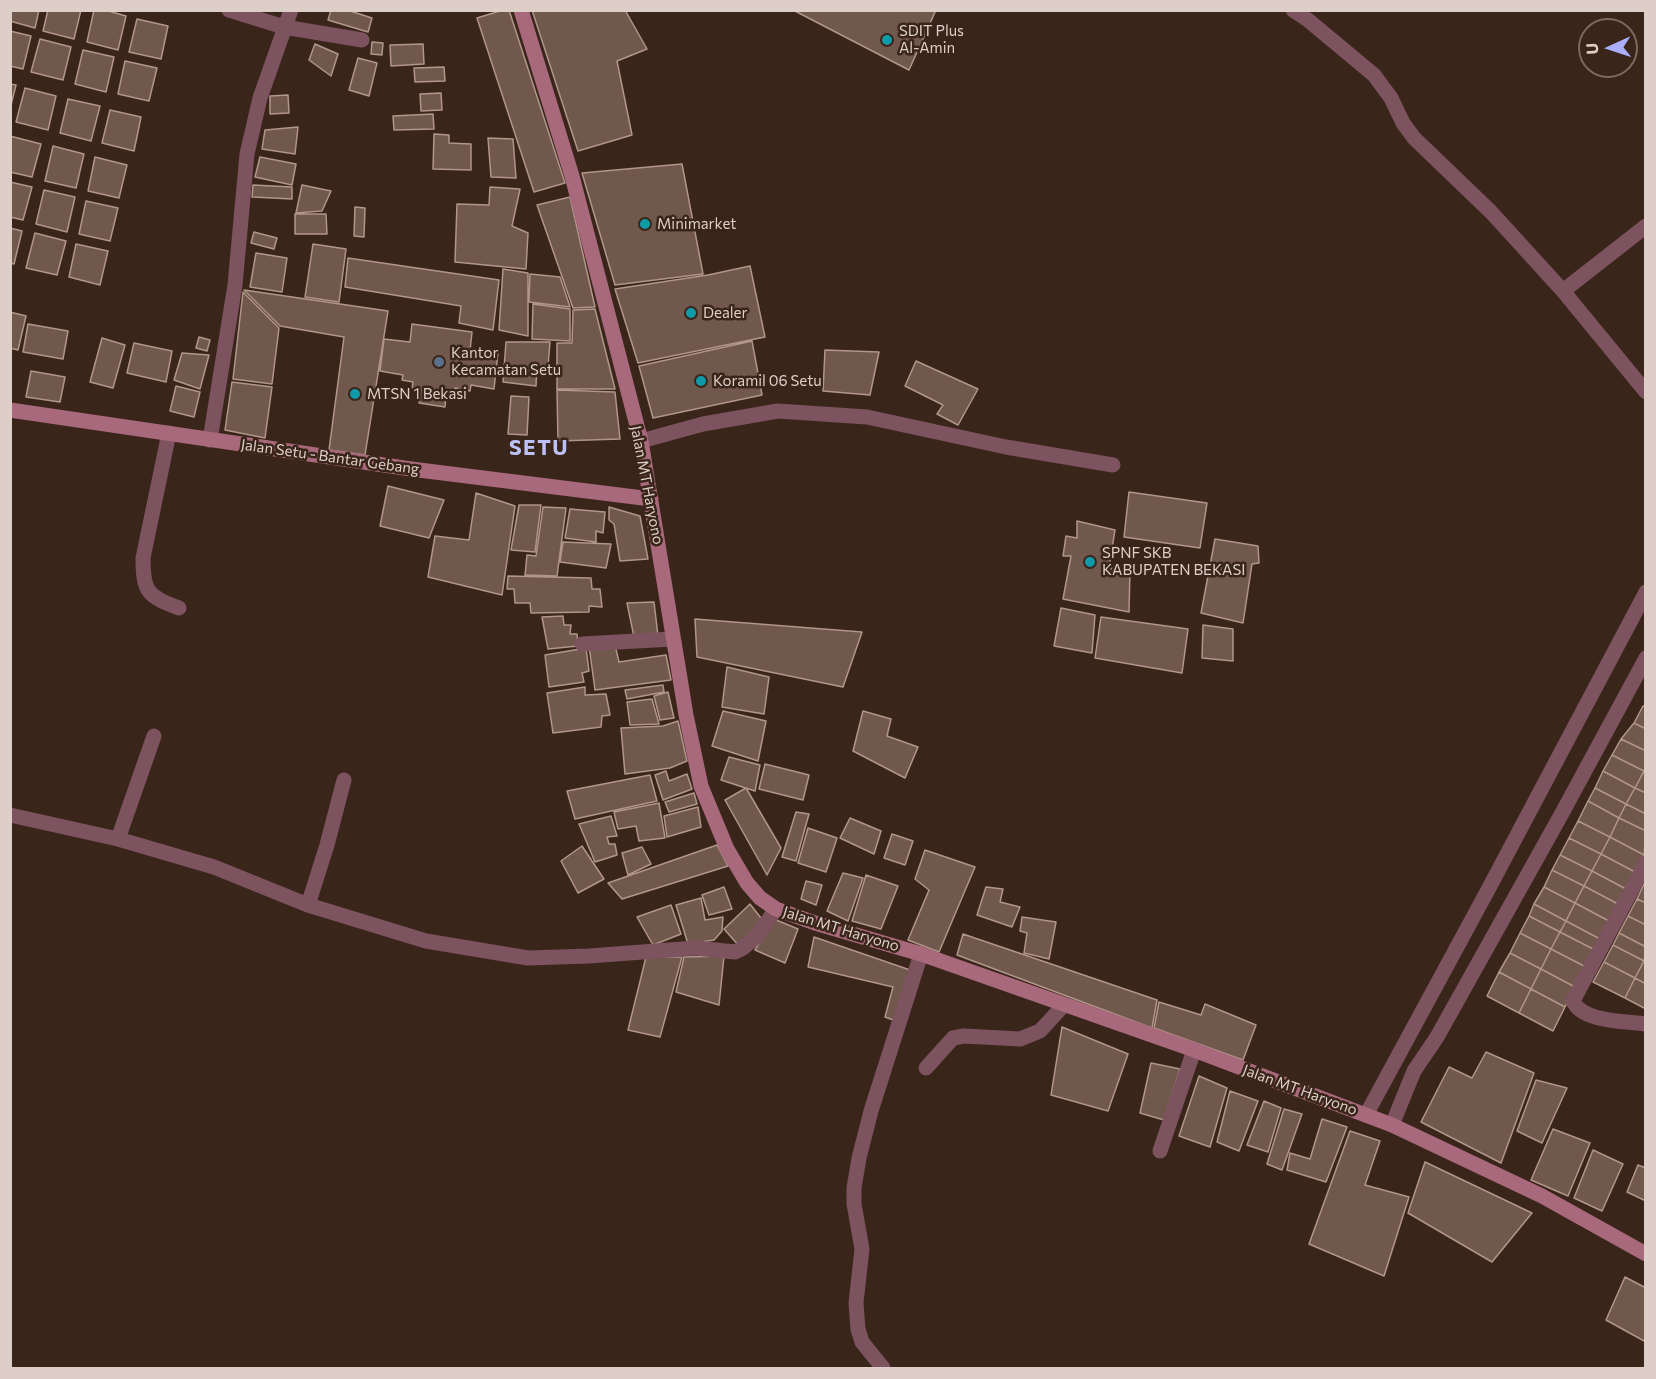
<!DOCTYPE html>
<html>
<head>
<meta charset="utf-8">
<style>
  body { margin:0 }
  #map { position:relative; width:1656px; height:1379px; overflow:hidden; background:#3a251a; font-family:Commissioner,sans-serif }
  canvas { display:block }
  .frame { position:absolute; inset:0; border:12px solid #ddcfc8; pointer-events:none }
  .north { position:absolute; left:1578px; top:18px; width:60px; height:60px; box-sizing:border-box; background:#3a251a; border:2px solid #7b6960; border-radius:50%; rotate:267deg; font-size:16px; font-weight:700; line-height:24px; text-align:center; color:#ddcfc8 }
  .north::after { content:''; display:block; margin:auto; width:21px; height:27px; background:#abaffb; clip-path:polygon(50% 0,100% 100%,50% 72%,0 100%) }
</style>
</head>
<body>
<div id="map">
<canvas width="1656" height="1379"></canvas>
<div class="frame"></div>
<div class="north">U</div>
</div>
<script>
const context = document.querySelector('canvas').getContext('2d');
context.lineJoin = 'round';
function fill(path, color) {
  context.fillStyle = color;
  context.fill(path, 'evenodd');
}
function stroke(path, color, width, dash) {
  context.strokeStyle = color;
  context.lineWidth = width;
  context.lineCap = dash ? 'butt' : 'round';
  context.setLineDash(dash || []);
  context.stroke(path);
}
function write(font, color, halo, rows, align = 'center') {
  context.font = font + ' Commissioner,sans-serif';
  context.lineWidth = 5;
  context.setLineDash([]);
  context.textBaseline = 'middle';
  context.strokeStyle = halo;
  context.fillStyle = color;
  for (const [text, x, y, turn = 0] of rows) {
    context.save();
    context.translate(x, y);
    context.rotate((+turn || 0) * Math.PI / 180);
    context.textAlign = isNaN(turn) ? turn : align;
    if (halo) context.strokeText(text, 0, 0);
    context.fillText(text, 0, 0);
    context.restore();
  }
}
const building = new Path2D(`
  M10 10H39L35 28 10 21Z
  M48 10H81L74 39 43 31Z
  M94 10H105L126 16 118 50 87 42Z
  M331 10H347L372 18 368 32 328 20Z
  M503 10H509L565 183 534 192 477 18Z
  M532 10H625L647 49 617 61 632 135 578 151Z
  M793 10H936L909 70Z
  M137 19 168 26 161 59 129 52Z
  M10 31 31 36 23 69 10 66Z
  M40 39 71 47 63 80 31 72Z
  M372 42 383 43 382 55 371 54Z
  M315 44 338 54 331 76 309 60Z
  M423 44 424 64 391 66 390 45Z
  M83 50 114 57 106 92 75 84Z
  M358 58 377 63 369 96 349 90Z
  M125 61 157 68 149 101 118 94Z
  M444 67 445 81 415 82 414 68Z
  M10 84 16 85 10 109Z
  M25 88 56 96 48 130 16 122Z
  M441 93 442 110 421 111 420 94Z
  M288 95 289 113 270 114V96Z
  M68 99 100 106 91 141 60 133Z
  M110 110 141 117 134 151 102 143Z
  M433 114 434 129 394 130 393 116Z
  M298 127 295 154 262 149 265 130Z
  M434 134 449 135V143L471 144V170L433 169Z
  M10 136 41 144 32 177 10 172Z
  M488 138 513 139 516 178 491 177Z
  M53 146 84 154 76 188 45 181Z
  M95 157 127 165 119 198 88 191Z
  M260 157 296 164 292 185 255 177Z
  M682 164 703 274 615 285 582 173Z
  M10 182 32 187 23 220 10 217Z
  M253 185 292 187V199L252 197Z
  M302 185 331 191 322 211 296 213Z
  M490 187 520 189 512 226 528 233 526 269 455 262 457 204 489 205Z
  M44 190 75 197 67 232 36 224Z
  M570 197 595 307 573 308 537 205Z
  M86 201 118 208 110 241 79 234Z
  M355 207 365 208 364 237 354 236Z
  M295 214H326L327 234H295Z
  M10 228 22 231 14 264 10 263Z
  M254 232 277 238 274 249 251 243Z
  M35 233 66 241 57 275 26 268Z
  M76 244 108 251 100 285 69 277Z
  M313 244 346 249 339 302 305 297Z
  M256 253 287 258 282 292 250 287Z
  M348 258 499 280 493 330 459 323 461 306 345 287Z
  M750 266 765 337 638 363 615 289 708 275Z
  M503 269 528 273V336L499 330Z
  M530 274 560 277 570 307 529 302Z
  M244 290 388 311 365 455 329 450 344 337 280 326Z
  M243 292 279 328 272 384 233 379Z
  M533 304 570 309V341L532 339Z
  M595 309 615 389H557V343H572L573 310Z
  M10 312 26 316 18 350 10 348Z
  M28 324 68 331 63 359 23 352Z
  M412 324 472 332 470 351 498 353 494 389 471 385 470 391 455 388V394L446 393 445 407 419 403 421 389 412 388 413 382 402 380 403 375 380 371 384 339 410 342Z
  M199 337 210 340 207 351 196 348Z
  M102 338 125 345 113 388 90 382Z
  M752 341 762 395 653 418 639 366Z
  M506 342H550L548 366 537 365 536 386 503 382Z
  M134 343 172 351 166 382 127 373Z
  M825 350 879 352 870 395 823 391Z
  M182 353 209 355 200 389 174 380Z
  M916 361 978 389 958 425 937 414 943 405 905 386Z
  M31 371 65 377 60 402 26 397Z
  M232 382 272 387 265 438 225 430Z
  M176 386 200 392 194 417 170 411Z
  M557 390 615 392 620 439 558 441Z
  M511 396 529 397 527 435 508 434Z
  M388 486 444 500 429 538 380 526Z
  M1129 492 1207 503 1200 548 1124 537Z
  M476 493 515 506 502 595 428 577 435 536 469 540Z
  M519 505H541L535 552 511 550Z
  M543 507 566 508 557 576 525 575 527 555 536 556Z
  M609 507 640 516 648 559 620 561 614 524 609 520Z
  M570 509 605 512 603 533 596 531V542L565 538Z
  M1077 521 1115 530 1109 568 1130 570 1129 612 1063 599 1071 556H1063L1066 536 1077 538Z
  M1215 539 1258 546 1259 563 1252 564 1243 623 1201 613Z
  M563 542 611 544 606 568 560 562Z
  M508 576 591 578 592 589H600L602 607 589 606V612L531 613 530 603H515L514 589H507Z
  M654 602 658 636 634 637 627 603Z
  M1061 608 1095 615 1092 653 1054 646Z
  M563 616 564 625H571L570 634H577L578 646 548 649 542 617Z
  M1101 617 1188 629 1182 673 1095 658Z
  M695 619 862 632 843 687 697 657Z
  M1203 625 1233 629V661L1202 658Z
  M615 645 619 662 666 655 671 680 595 690 589 646Z
  M586 648 589 671 582 673 584 682 549 687 545 655Z
  M727 667 769 677 764 714 722 707Z
  M663 685 664 692 627 699 625 690Z
  M585 687V695L606 694 610 715 602 716 601 727 553 733 547 693Z
  M668 692 674 718 660 720 654 696Z
  M652 699 659 724 630 725 627 702Z
  M1643 706 1646 707V729L1634 723Z
  M723 711 766 721 758 761 712 746Z
  M863 711 891 719 887 736 918 747 905 778 853 751Z
  M678 721 687 761 670 768 625 774 621 728 663 726Z
  M1634 723 1646 729V751L1621 739Z
  M1621 739 1646 751V768L1644 771 1612 755Z
  M1612 755 1644 771 1635 788 1603 771Z
  M729 757 760 765 755 791 721 780Z
  M765 764 809 775 803 800 759 789Z
  M666 771 669 781 687 774 692 789 663 800 655 775Z
  M1603 771 1635 788 1626 804 1595 788Z
  M1644 771 1646 772V793L1635 788Z
  M650 775 657 801 575 819 567 791Z
  M746 788 781 848 767 875 725 800Z
  M1595 788 1626 804 1619 818 1588 801Z
  M1635 788 1646 793V814L1626 804Z
  M694 793 697 804 669 812 665 802Z
  M1588 801 1619 818 1610 837 1578 821Z
  M659 803 665 838 639 841 636 826 618 829 614 812Z
  M1626 804 1646 814V831L1619 818Z
  M698 807 701 827 667 837 664 816Z
  M796 812 809 814 796 861 782 857Z
  M611 816 617 836 607 837 609 844H615L617 855 595 862 579 824Z
  M850 818 881 831 874 854 840 838Z
  M1619 818 1646 831 1644 855 1610 837Z
  M1578 821 1610 837 1601 854 1569 838Z
  M808 828 837 838 826 872 798 863Z
  M892 834 913 841 905 865 884 858Z
  M1610 837 1644 855 1635 872 1601 854Z
  M1569 838 1601 854 1592 871 1560 855Z
  M717 845 728 866 622 899 608 883Z
  M582 846 604 879 578 893 561 861Z
  M642 847 651 864 628 875 622 853Z
  M925 850 975 867 939 952 908 940 929 890 915 879Z
  M1601 854 1635 872 1626 889 1592 871Z
  M1560 855 1592 871 1584 886 1552 870Z
  M1552 870 1584 886 1575 903 1544 887Z
  M1592 871 1626 889 1618 904 1584 886Z
  M843 873 863 878 848 921 827 911Z
  M866 875 898 886 881 929 852 921Z
  M806 881 822 885 816 905 801 899Z
  M1644 884H1646V903L1637 899Z
  M1584 886 1618 904 1609 921 1575 903Z
  M724 887 732 909 709 915 702 895Z
  M986 887 1003 889 1000 902 1020 907 1012 927 977 915Z
  M1544 887 1575 903 1566 921 1534 904Z
  M701 898 705 920 723 917 722 931 714 940 688 944 676 905Z
  M1637 899 1646 903V925L1628 916Z
  M1575 903 1609 921 1600 939 1566 921Z
  M750 904 764 922 740 947 724 929Z
  M1534 904 1566 921 1560 932 1529 916Z
  M671 905 681 934 653 945 637 917Z
  M1529 916 1560 932 1551 949 1520 933Z
  M1628 916 1646 925V947L1619 933Z
  M1022 917 1056 922 1049 959 1024 953 1027 933 1020 931Z
  M774 919 798 929 785 963 755 950Z
  M1566 921 1600 939 1595 950 1560 932Z
  M1560 932 1595 950 1586 967 1551 949Z
  M1520 933 1551 949 1541 969 1510 953Z
  M1619 933 1646 947 1644 961 1613 945Z
  M963 934 1157 1000 1152 1028 957 955Z
  M814 937 913 971 896 1021 885 1017 893 987 808 967Z
  M1613 945 1644 961 1635 978 1604 962Z
  M1551 949 1586 967 1575 987 1541 969Z
  M1510 953 1541 969 1531 989 1499 972Z
  M724 956 719 1005 676 992 684 957Z
  M646 957H682L660 1037 628 1030Z
  M1644 961 1646 962V984L1635 978Z
  M1604 962 1635 978 1625 998 1593 982Z
  M1541 969 1575 987 1565 1007 1531 989Z
  M1499 972 1531 989 1519 1013 1487 996Z
  M1635 978 1646 984V1009L1625 998Z
  M1531 989 1565 1007 1553 1031 1519 1013Z
  M1159 1002 1201 1015 1205 1004 1256 1025 1243 1060 1154 1028Z
  M1062 1027 1128 1054 1108 1111 1051 1095Z
  M1486 1052 1534 1073 1501 1163 1421 1122 1449 1067 1472 1078Z
  M1151 1063 1180 1069 1164 1120 1140 1113Z
  M1199 1076 1227 1088 1210 1147 1179 1136Z
  M1536 1080 1567 1088 1542 1143 1517 1131Z
  M1230 1091 1258 1101 1239 1151 1217 1142Z
  M1264 1101 1281 1108 1268 1152 1247 1145Z
  M1284 1109 1302 1114 1282 1170 1267 1164Z
  M1322 1119 1347 1127 1326 1182 1287 1170 1290 1153 1310 1159Z
  M1553 1129 1590 1143 1568 1196 1531 1180Z
  M1350 1131 1380 1141 1365 1185 1409 1197 1384 1276 1309 1244Z
  M1593 1150 1623 1164 1602 1211 1574 1198Z
  M1425 1162 1532 1213 1492 1262 1408 1213Z
  M1638 1165 1646 1168V1201L1627 1192Z
  M1625 1277 1646 1288V1342L1606 1320Z`);
const minor = new Path2D(`
  M229 10 284 27 362 40
  M1293 10 1308 20 1374 75 1391 98 1403 123 1414 138 1491 212 1563 291 1646 392
  M1563 291 1646 226
  M169 433 143 558C143 593 148 596 179 608
  M210 440 235 285 247 154 260 98 291 10
  M641 441 703 424 778 411 867 417 1006 447 1113 465
  M582 644 673 639
  M10 815 118 839 214 867 308 905 426 941 528 958 589 956 696 948 735 952 743 948 756 937 776 909
  M118 839 154 736
  M1646 863 1573 1001C1582 1022 1625 1021 1646 1024
  M308 905 327 845 344 780
  M926 1068 953 1038 964 1036 1020 1039 1040 1031 1063 1006
  M1366 1115 1489 888 1646 592
  M1392 1125 1414 1071 1437 1037 1561 815 1646 658
  M1160 1151 1194 1050
  M883 1368 862 1342 858 1329 856 1303 862 1249 854 1204V1188L859 1158 871 1111 921 954`);
const secondary = new Path2D(`
  M521 10 572 176 641 441 686 715 701 786 727 849 747 883 760 898 776 909 815 923 921 954 1194 1050 1392 1125 1542 1196 1646 1254
  M10 410 411 469 651 499`);
const markers = [
  [887,40,6,"#0f9aa8"],
  [645,224,6,"#0f9aa8"],
  [691,313,6,"#0f9aa8"],
  [439,362,6,"#5c6f8a"],
  [701,381,6,"#0f9aa8"],
  [355,394,6,"#0f9aa8"],
  [1090,562,6,"#0f9aa8"]
];
const poiNames = [
  ["SDIT Plus",899,31],
  ["Al-Amin",899,48],
  ["Minimarket",657,224],
  ["Dealer",703,313],
  ["Kantor",451,353],
  ["Kecamatan Setu",451,370],
  ["Koramil 06 Setu",713,381],
  ["MTSN 1 Bekasi",367,394],
  ["SPNF SKB",1102,553],
  ["KABUPATEN BEKASI",1102,570]
];
const streetNames = [
  ["Jalan Setu - Bantar Gebang",330,457,8],
  ["Jalan MT Haryono",647,485,79],
  ["Jalan MT Haryono",841,929,17],
  ["Jalan MT Haryono",1300,1090,20]
];
const districtNames = [
  ["SETU",539,448]
];
fill(building, '#71584d');
stroke(building, '#b1968a', 1.5);
stroke(minor, '#7c535f', 15);
stroke(secondary, '#a9697c', 15);
for (const [x, y, r, color] of markers) {
  const dot = new Path2D();
  dot.arc(x, y, r, 0, 2 * Math.PI);
  context.fillStyle = color;
  context.fill(dot);
  stroke(dot, '#3a251a', 2);
}
write('15px', '#ddcfc8', '#3a251a', poiNames, 'left');
write('15px', '#ddcfc8', '#3a251a', streetNames);
context.letterSpacing = '1.5px';
write('bold 21px', '#bcc1fa', '#3a251a', districtNames);
context.letterSpacing = '0px';
</script>
</body>
</html>
